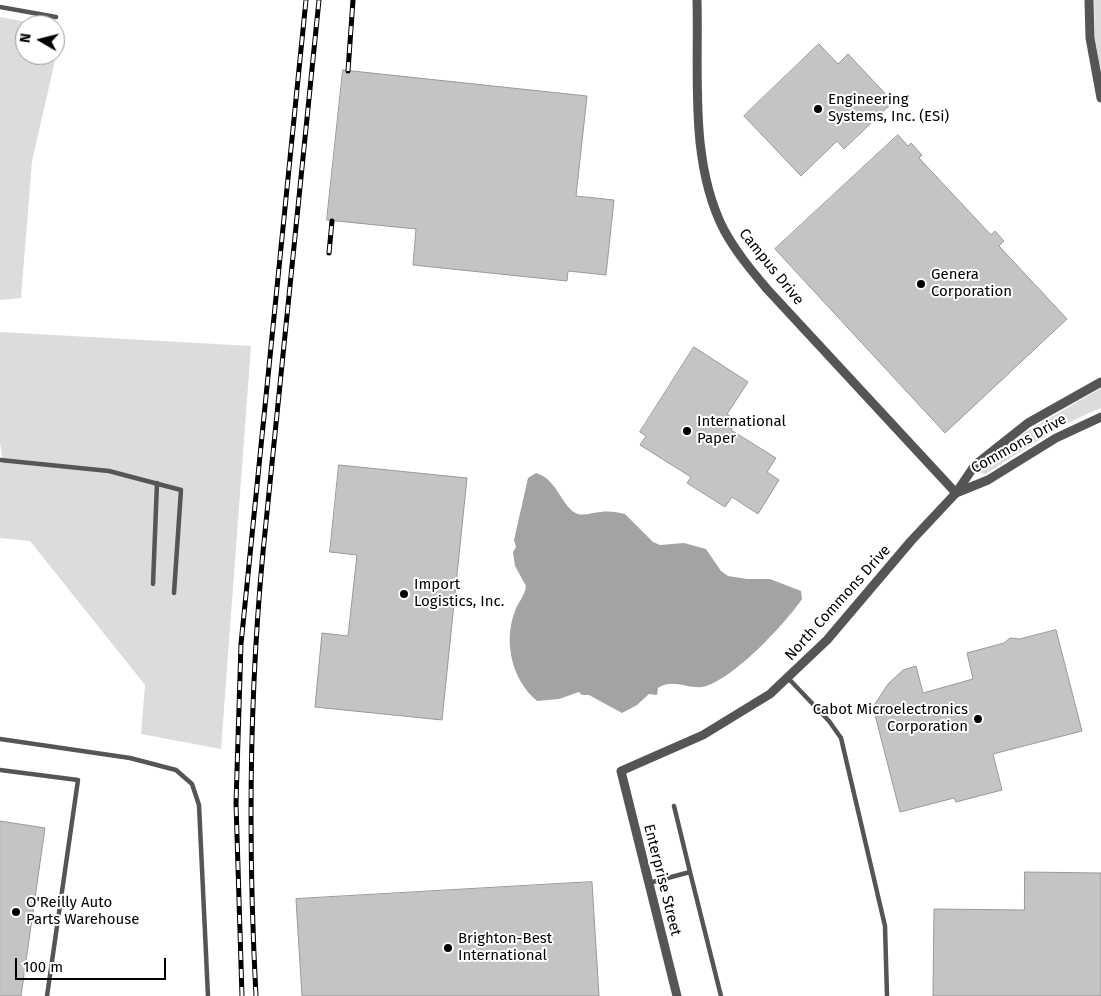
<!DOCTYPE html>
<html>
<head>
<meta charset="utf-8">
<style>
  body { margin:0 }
  #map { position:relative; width:1101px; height:996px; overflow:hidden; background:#fff; font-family:"Fira Sans",sans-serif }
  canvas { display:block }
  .north { position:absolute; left:15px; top:15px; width:50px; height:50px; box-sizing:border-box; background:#fff; border:1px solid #999; border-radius:50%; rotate:278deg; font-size:14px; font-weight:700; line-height:20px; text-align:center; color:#000 }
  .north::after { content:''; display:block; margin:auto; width:18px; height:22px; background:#000; clip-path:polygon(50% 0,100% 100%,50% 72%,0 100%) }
  .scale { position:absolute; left:15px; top:958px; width:151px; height:22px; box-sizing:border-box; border:2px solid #000; border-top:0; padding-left:6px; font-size:15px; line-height:18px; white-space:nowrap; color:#000; -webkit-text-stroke:4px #fff; paint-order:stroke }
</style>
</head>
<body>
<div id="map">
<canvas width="1101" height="996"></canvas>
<div class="north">N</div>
<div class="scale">100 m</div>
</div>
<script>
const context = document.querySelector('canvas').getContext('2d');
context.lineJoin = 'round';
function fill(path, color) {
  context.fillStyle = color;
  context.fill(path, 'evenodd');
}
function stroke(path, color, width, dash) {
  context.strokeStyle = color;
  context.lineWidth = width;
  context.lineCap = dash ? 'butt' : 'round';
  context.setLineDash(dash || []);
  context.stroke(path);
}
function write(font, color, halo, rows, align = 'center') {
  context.font = font + ' "Fira Sans",sans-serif';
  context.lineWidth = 4;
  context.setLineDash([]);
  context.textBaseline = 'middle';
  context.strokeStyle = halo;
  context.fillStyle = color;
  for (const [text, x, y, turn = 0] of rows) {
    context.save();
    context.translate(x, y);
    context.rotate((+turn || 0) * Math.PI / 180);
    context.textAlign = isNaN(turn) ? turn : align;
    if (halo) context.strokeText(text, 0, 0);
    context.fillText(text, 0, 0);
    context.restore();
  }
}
const green = new Path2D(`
  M1094 0H1101V74L1095 38Z
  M0 17 43 25H25V55H55V35L60 39 32 161 21 298 0 300Z
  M0 332 251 346 221 749 141 734 145 685 30 541 0 538V463H3L0 443Z
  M1101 388V408C1060 424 1023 450 986 474L980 473 981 467 1024 433Z`);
const water = new Path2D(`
  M536 473C558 479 562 509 578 514 586 516 593 512 601 512 609 511 617 512 625 514L653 542 660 545 684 543 706 549 721 571 728 576 747 579H770L801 591 802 599C786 623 731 682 702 687 688 689 672 678 658 688L657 695 649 694 637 705 622 713 589 695H582L579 692 559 699 537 701C512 680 503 642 515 611 518 602 525 596 526 586L515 566 513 552 516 547 514 540 528 478Z`);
const building = new Path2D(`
  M819 44 838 64 848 54 893 102 844 149 837 141 801 176 744 116Z
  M343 70 587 96 576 196 614 200 606 275 568 271 567 281 413 265 416 229 327 220Z
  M898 135 908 146 911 143 922 155 919 158 991 235 995 231 1004 241 999 246 1067 319 945 433 775 249Z
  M694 347 748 382 727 414 737 421 731 430 776 458 767 472 779 480 758 514 732 497 725 507 687 483 691 477 640 445 646 436 640 432Z
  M339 465 467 478 442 720 315 707 322 633 348 636 357 555 330 552Z
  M1056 630 1082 731 993 754 1002 790 956 802 954 798 900 812 873 707 888 684 903 670 916 666 923 693 973 679 967 653 1004 643 1010 638 1019 639Z
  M0 821 45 828 21 996H0Z
  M1025 872 1101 873V996H933L934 909 1024 910Z
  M592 882 599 996H302L296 899Z`);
const service = new Path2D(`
  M0 7 56 17
  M0 460 109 471 181 490 174 593
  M153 584 157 483
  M788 678 829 721 841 738 885 926 887 996
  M0 739 130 758 176 770 192 784 199 805 208 996
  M0 770 78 780 47 996
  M674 806 690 872
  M649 883 690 872 721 996`);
const minor = new Path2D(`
  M697 0C699 75 689 162 724 230 736 252 751 270 767 289L956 493
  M1089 0 1090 38 1101 98
  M956 493 988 480 1056 438 1101 417
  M677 996 621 771 703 735 770 694 827 640 911 541 956 493 975 465 1028 423 1101 382`);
const rail = new Path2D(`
  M348 71 353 0
  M329 253 332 221
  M242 996 236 803 241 644 306 0
  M256 996C248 847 249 700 263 552L319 0`);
const markers = [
  [818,109,5,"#000"],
  [921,284,5,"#000"],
  [687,431,5,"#000"],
  [404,594,5,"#000"],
  [978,719,5,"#000"],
  [16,912,5,"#000"],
  [448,948,5,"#000"]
];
const poiNames = [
  ["Engineering",828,100],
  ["Systems, Inc. (ESi)",828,117],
  ["Genera",931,275],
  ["Corporation",931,292],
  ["International",697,422],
  ["Paper",697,439],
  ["Import",414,585],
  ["Logistics, Inc.",414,602],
  ["Cabot Microelectronics",968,710,"right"],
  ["Corporation",968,727,"right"],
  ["O'Reilly Auto",26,903],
  ["Parts Warehouse",26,920],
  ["Brighton-Best",458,939],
  ["International",458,956]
];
const streetNames = [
  ["Campus Drive",771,267,51],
  ["Commons Drive",1019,444,-29],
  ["North Commons Drive",838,603,-48],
  ["Enterprise Street",662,880,76]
];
fill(green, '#dcdcdc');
fill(water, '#a3a3a3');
fill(building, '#c4c4c4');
stroke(building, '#999', 1);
stroke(service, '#555', 4.5);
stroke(minor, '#555', 9);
stroke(rail, '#000', 5);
stroke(rail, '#fff', 3, [9]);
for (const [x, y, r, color] of markers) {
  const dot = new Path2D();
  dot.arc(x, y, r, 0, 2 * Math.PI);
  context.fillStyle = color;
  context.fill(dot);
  stroke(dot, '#fff', 2);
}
write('15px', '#000', '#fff', poiNames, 'left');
write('15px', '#000', '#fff', streetNames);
</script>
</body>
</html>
